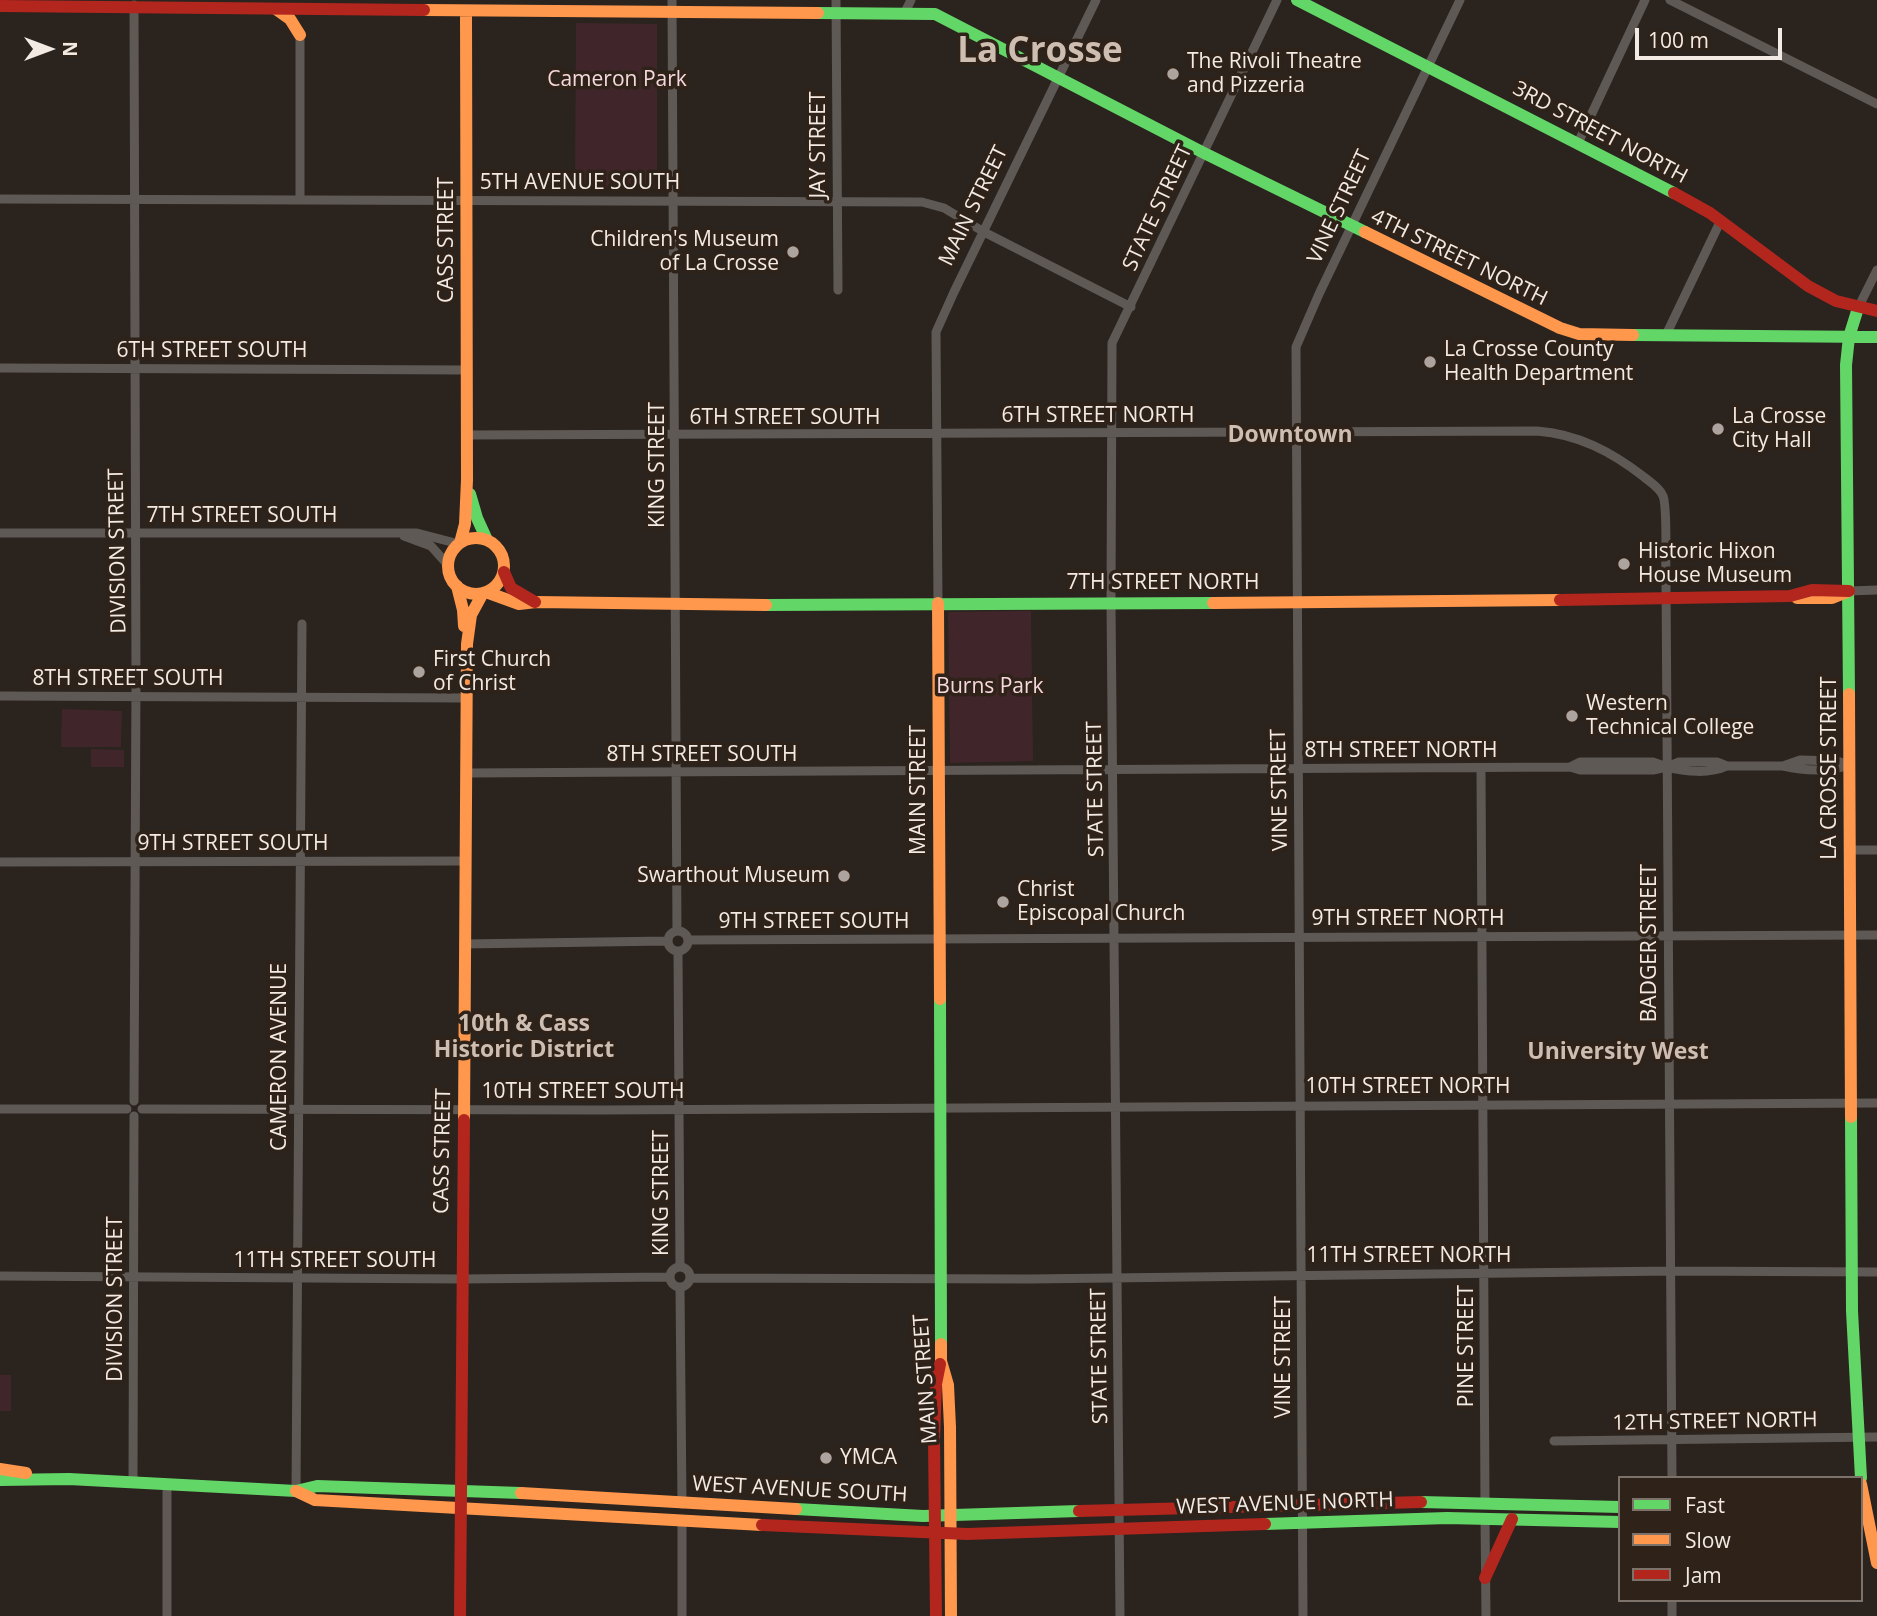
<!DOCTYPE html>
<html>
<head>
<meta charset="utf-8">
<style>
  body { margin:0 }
  #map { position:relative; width:1877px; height:1616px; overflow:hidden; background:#2a231e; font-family:"Open Sans",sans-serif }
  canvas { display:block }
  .legend { position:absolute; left:1618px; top:1476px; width:245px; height:126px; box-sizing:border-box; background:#2f2219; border:2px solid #7d726a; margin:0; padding:9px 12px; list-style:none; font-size:21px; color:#f3eae4 }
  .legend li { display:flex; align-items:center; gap:14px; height:35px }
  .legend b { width:35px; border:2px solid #7d726a }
  .north { position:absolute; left:14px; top:14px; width:70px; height:70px; -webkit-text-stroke:5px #2f2219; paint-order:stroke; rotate:90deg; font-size:19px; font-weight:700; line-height:28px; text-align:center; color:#f3eae4 }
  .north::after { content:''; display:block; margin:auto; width:24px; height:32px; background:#f3eae4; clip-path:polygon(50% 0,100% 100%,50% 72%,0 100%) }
  .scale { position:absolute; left:1635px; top:28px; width:147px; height:32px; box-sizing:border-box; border:4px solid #f3eae4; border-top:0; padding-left:9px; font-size:21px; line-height:24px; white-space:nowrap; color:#f3eae4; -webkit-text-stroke:5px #2f2219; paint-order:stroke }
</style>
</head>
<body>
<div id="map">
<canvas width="1877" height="1616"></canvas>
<ul class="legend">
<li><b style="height:9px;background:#63d668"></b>Fast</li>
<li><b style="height:9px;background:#ff974d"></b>Slow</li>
<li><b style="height:9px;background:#b3261e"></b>Jam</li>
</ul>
<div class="north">N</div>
<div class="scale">100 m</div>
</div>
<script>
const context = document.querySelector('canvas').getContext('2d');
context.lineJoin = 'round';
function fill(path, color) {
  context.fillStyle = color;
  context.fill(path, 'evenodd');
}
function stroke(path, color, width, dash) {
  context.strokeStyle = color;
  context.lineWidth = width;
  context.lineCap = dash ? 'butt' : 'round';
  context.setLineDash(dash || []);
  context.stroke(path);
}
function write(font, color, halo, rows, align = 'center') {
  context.font = font + ' "Open Sans",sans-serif';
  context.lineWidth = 7;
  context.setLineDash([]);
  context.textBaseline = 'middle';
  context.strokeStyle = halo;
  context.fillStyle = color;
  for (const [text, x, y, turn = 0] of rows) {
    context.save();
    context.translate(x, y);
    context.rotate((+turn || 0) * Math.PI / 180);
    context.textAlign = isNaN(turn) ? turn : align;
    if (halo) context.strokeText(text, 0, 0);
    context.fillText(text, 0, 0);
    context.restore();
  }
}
const green = new Path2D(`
  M576 23 657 24V188L575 187Z
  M1031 611 1033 761 950 763 948 612Z
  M62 709 122 711 121 747H61Z
  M91 749 124 750V767H91Z
  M0 1375H11V1411H0Z`);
const street = new Path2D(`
  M672 0 677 931
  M836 0 838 290
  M1670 0 1877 104
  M134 5 136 682 134 1101
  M904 14 911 0
  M1578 143 1645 0
  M0 199 922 202 944 208 984 232 1131 307
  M300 199V35
  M1858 308 1877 270
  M1666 335 1721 220
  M0 368 467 370
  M467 435 1537 431C1578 434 1612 452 1644 477 1650 482 1660 488 1663 496 1668 508 1665 565 1666 582L1672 1478
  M0 533H417L459 544
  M404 536 431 546 448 565
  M1849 591 1877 590
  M938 603 936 332 954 292 1096 0
  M0 696 467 698
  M1800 760 1837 761 1849 765C1828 772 1805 771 1783 766Z
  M1580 762H1653L1667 767 1653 770H1580L1570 767Z
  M1727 766C1710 774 1685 772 1667 767L1679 762H1717L1727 766H1783
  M1481 769 1485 1502
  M466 773 1570 767
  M1850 850H1877
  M0 862 465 861
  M668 941a10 10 0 1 1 20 0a10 10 0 1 1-20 0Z
  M688 940 1877 935
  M464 944 668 941
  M678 951 680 1267
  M0 1109H127
  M142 1109 601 1110 1877 1103
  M670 1277a10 10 0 1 1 20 0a10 10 0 1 1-20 0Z
  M0 1276 461 1279 670 1277
  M690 1278 1030 1279 1670 1271 1877 1272
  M680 1287 682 1504
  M1554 1441 1877 1437
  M133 1483 134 1116
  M296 1491 302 624
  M1485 1518 1486 1616
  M682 1521V1616
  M167 1616V1485
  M1120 1616 1111 602 1112 343 1277 0
  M1303 1616 1296 347 1319 294 1460 0
  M1672 1616V1600`);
const fast = new Path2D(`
  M1297 0 1674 193
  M818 13 935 14 1204 153 1365 232
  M1633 335 1877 337
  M470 494 477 518 487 540
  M766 605 1213 603
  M1849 694 1846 365 1849 337 1858 308
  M940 999 941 1344
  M1851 1117 1852 1311 1861 1478
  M0 1480 69 1479 296 1491 317 1486 521 1493
  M1421 1502 1620 1507
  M796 1509 923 1516 1079 1511
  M1265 1524 1447 1518 1620 1522`);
const slow = new Path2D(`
  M276 9 290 19 300 35
  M424 10 818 13
  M1365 232 1560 328 1579 334 1633 335
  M448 566a28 28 0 1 1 56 0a28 28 0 1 1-56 0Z
  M460 543 465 524 467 480 466 11
  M457 586 463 610 464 626
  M486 592 519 604 536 602 766 605
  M1797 598H1832L1847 592
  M938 603 940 999
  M1213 603 1560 600
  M1849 694 1851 1117
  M464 1120 467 644 471 615 483 593
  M941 1344V1361L948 1385 950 1427 951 1616
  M0 1469 26 1473
  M1861 1484 1877 1563
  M296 1491 315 1500 762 1525
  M521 1493 796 1509`);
const jam = new Path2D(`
  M0 6 424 10
  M1674 193 1710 213 1808 286 1836 301 1877 311
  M504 572 511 588 535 602
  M1560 600 1790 596 1812 590 1849 591
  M1079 1511 1421 1502
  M762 1525 967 1534 1265 1524
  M1485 1578 1512 1519
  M460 1616 464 1120
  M936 1616 934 1440 936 1384 940 1364`);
const markers = [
  [1173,74,7,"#ada49f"],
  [793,252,7,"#ada49f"],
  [1430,362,7,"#ada49f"],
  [1718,429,7,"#ada49f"],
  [1624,564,7,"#ada49f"],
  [419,672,7,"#ada49f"],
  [1572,716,7,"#ada49f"],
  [844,876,7,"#ada49f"],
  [1003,902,7,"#ada49f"],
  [826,1458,7,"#ada49f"]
];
const poiNames = [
  ["The Rivoli Theatre",1187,62],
  ["and Pizzeria",1187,86],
  ["Children's Museum",779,240,"right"],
  ["of La Crosse",779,264,"right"],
  ["La Crosse County",1444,350],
  ["Health Department",1444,374],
  ["La Crosse",1732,417],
  ["City Hall",1732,441],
  ["Historic Hixon",1638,552],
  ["House Museum",1638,576],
  ["First Church",433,660],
  ["of Christ",433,684],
  ["Western",1586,704],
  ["Technical College",1586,728],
  ["Swarthout Museum",830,876,"right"],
  ["Christ",1017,890],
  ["Episcopal Church",1017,914],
  ["YMCA",840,1458]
];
const parkNames = [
  ["Cameron Park",617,80],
  ["Burns Park",990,687]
];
const streetNames = [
  ["3RD STREET NORTH",1600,133,28],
  ["JAY STREET",819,145,-90],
  ["5TH AVENUE SOUTH",580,183],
  ["MAIN STREET",974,206,-64],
  ["VINE STREET",1340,207,-65],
  ["STATE STREET",1158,208,-65],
  ["CASS STREET",447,240,-90],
  ["4TH STREET NORTH",1459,258,26],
  ["6TH STREET SOUTH",212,351],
  ["6TH STREET NORTH",1098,416],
  ["6TH STREET SOUTH",785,418],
  ["KING STREET",658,465,-90],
  ["7TH STREET SOUTH",242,516],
  ["DIVISION STREET",118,551,-91],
  ["7TH STREET NORTH",1163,583],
  ["8TH STREET SOUTH",128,679],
  ["8TH STREET NORTH",1401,751],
  ["8TH STREET SOUTH",702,755],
  ["LA CROSSE STREET",1830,768,-90],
  ["STATE STREET",1096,789,-91],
  ["MAIN STREET",919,790,-90],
  ["VINE STREET",1280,790,-91],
  ["9TH STREET SOUTH",233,844],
  ["9TH STREET NORTH",1408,919],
  ["9TH STREET SOUTH",814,922],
  ["BADGER STREET",1650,943,-90],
  ["CAMERON AVENUE",280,1057,-90],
  ["10TH STREET NORTH",1408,1087],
  ["10TH STREET SOUTH",583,1092],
  ["CASS STREET",443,1151,-89],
  ["KING STREET",662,1193,-90],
  ["11TH STREET NORTH",1409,1256],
  ["11TH STREET SOUTH",335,1261],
  ["DIVISION STREET",116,1299,-90],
  ["PINE STREET",1467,1346,-90],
  ["STATE STREET",1100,1356,-91],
  ["VINE STREET",1284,1357,-90],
  ["MAIN STREET",926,1379,-94],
  ["12TH STREET NORTH",1715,1422,-1],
  ["WEST AVENUE SOUTH",800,1490,3],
  ["WEST AVENUE NORTH",1285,1504,-2]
];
const neighbourhoodNames = [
  ["Downtown",1290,435],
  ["10th & Cass",524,1024],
  ["Historic District",524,1050],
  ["University West",1618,1052]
];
const townNames = [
  ["La Crosse",1040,52]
];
fill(green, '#40262b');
stroke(street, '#5f5955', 9);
stroke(fast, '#63d668', 12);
stroke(slow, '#ff974d', 12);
stroke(jam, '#b3261e', 12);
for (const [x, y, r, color] of markers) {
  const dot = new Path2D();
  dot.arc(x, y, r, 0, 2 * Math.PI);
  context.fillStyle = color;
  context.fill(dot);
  stroke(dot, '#2f2219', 2.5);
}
write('21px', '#f3eae4', '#2f2219', poiNames, 'left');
write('21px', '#f6d8de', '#2f2219', parkNames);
write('21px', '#f3eae4', '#2f2219', streetNames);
write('bold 23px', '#cebdb1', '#2f2219', neighbourhoodNames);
write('bold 35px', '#cebdb1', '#2f2219', townNames);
</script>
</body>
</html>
